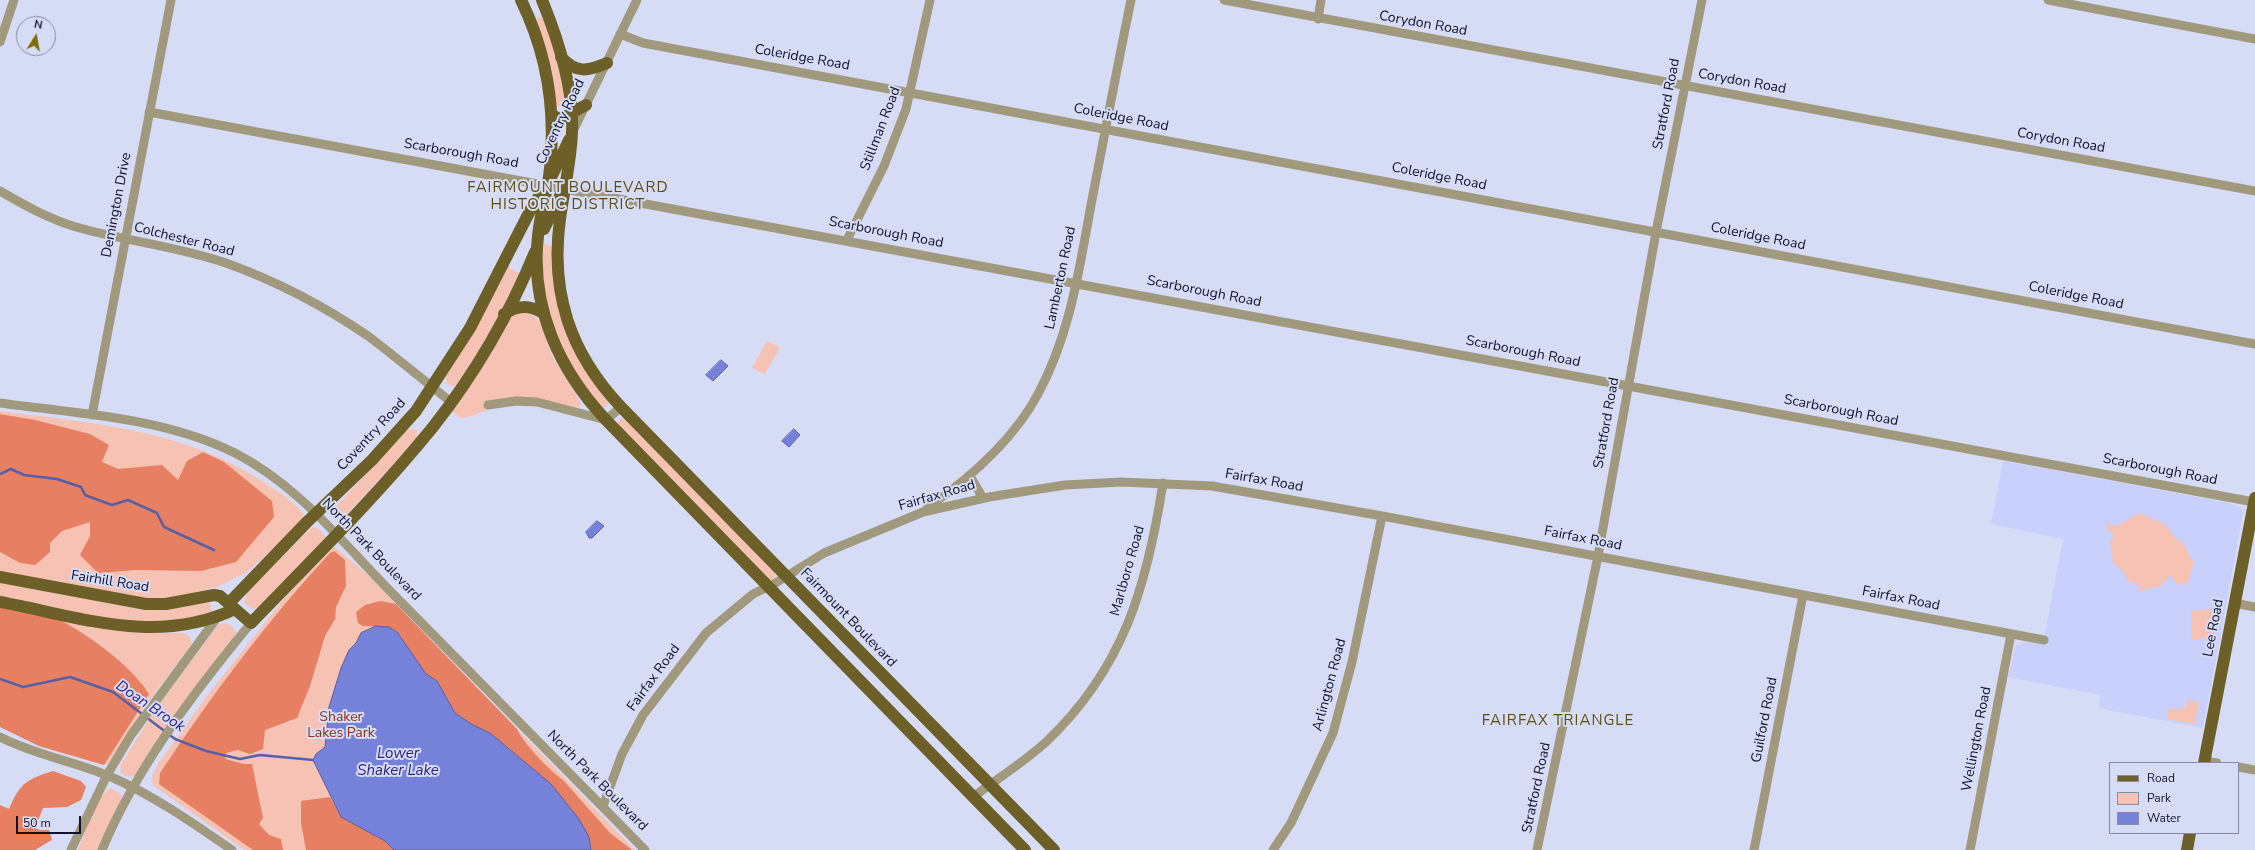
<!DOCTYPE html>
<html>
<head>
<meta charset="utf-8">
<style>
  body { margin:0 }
  #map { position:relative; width:2255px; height:850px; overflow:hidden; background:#d7dcf6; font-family:"Nunito Sans",sans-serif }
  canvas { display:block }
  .legend { position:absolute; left:2109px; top:762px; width:130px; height:72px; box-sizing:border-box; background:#d7dcf6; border:1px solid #878ba4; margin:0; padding:5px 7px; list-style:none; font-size:12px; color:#101229 }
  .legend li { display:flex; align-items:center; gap:8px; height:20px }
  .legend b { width:20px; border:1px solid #878ba4 }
  .north { position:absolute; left:16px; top:16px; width:40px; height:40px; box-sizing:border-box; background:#d7dcf6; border:1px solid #878ba4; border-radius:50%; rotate:11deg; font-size:11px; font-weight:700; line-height:16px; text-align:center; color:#101229 }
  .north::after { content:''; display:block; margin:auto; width:14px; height:18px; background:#7f6c07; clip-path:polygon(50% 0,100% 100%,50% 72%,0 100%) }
  .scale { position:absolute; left:16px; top:816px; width:65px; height:18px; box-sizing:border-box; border:2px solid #101229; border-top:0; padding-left:5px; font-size:12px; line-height:14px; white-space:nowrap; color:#101229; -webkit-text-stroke:3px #d7dcf6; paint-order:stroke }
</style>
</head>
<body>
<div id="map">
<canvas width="2255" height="850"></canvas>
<ul class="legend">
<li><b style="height:5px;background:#6c6028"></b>Road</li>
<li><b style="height:11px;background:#f6c2b3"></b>Park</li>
<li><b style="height:11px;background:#7681da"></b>Water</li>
</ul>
<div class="north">N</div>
<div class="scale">50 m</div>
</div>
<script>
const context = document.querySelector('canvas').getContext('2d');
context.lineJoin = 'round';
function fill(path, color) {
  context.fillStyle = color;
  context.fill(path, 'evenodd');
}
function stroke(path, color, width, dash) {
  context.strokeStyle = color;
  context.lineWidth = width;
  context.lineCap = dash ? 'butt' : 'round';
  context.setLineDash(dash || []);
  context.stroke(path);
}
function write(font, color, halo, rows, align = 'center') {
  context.font = font + ' "Nunito Sans",sans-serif';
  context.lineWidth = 4;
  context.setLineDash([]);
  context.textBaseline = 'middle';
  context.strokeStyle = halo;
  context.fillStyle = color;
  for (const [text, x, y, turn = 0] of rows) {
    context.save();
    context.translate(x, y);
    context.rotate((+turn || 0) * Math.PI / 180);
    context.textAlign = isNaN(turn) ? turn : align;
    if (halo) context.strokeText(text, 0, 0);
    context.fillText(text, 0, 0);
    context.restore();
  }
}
const built = new Path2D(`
  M2003 461 2225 502 2242 508 2243 513 2203 728 2098 708 2101 695 2008 677 2016 645 2026 642 2043 644 2063 539 1991 524Z`);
const green = new Path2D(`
  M539 16 546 21 562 78 564 106 555 107 536 21Z
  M544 244 552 246 579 360 608 402 607 406 603 408 583 387 556 335 545 295 542 267Z
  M508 267 521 274 505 307 458 384 453 386 447 384 445 377 472 336Z
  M518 311 527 313 537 318 542 326 552 355 578 398 581 404 579 408 530 398 486 403 488 410 462 419 450 410 511 316Z
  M767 341 780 347 765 374 752 368Z
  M0 411C96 424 189 429 271 487 283 495 298 504 305 517L302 523 247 572 217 587 173 598 139 599 0 573Z
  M621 418 627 420 775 572V578L772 580 767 579 619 429 618 422Z
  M412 429 417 430V439L348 513 342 516 336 514 335 509 338 504 407 430Z
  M2139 513 2164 524 2177 540 2182 541 2194 564 2188 581 2183 585 2176 584 2171 575 2160 586 2140 591V585L2129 582 2123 571 2113 563 2110 541 2114 535 2108 530 2106 524 2117 526Z
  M312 527C319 527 322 532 325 537L323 541 260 607 253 609 244 603 247 592Z
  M332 548H336L368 575 635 850H244L153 785 152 776 158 764 209 693 287 595Z
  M0 582 133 608 156 610 206 602 210 603 212 611 188 621 129 623 0 598Z
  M0 607 140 633H184L191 638V645L152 697 110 762 105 765 99 764 39 746 0 727Z
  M2212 609 2214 640 2203 638 2191 641V611Z
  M225 623 233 627 236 632 233 640 136 775 128 777 121 773 120 766 153 713 218 625Z
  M2187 700 2199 702 2195 724 2166 719 2169 708 2176 710 2186 707Z
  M111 788 122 795 121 801 98 850H78C84 836 97 793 111 788Z`);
const forest = new Path2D(`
  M0 414 35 420 90 434 109 445 102 462 118 469 162 465 178 480 187 461 203 452 224 462 272 501 274 517 236 562 201 571 136 570 98 573 80 555 90 536V522L62 531 50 543V552L35 565 20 563 0 552Z
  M334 551 345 560 346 586 336 607 335 619 325 636 310 686 297 718 265 730 263 749 250 754 238 750 226 753 225 759 244 764H252L263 818 259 824 269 835 281 839 283 850H253L159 784 160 773C211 696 267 621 330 553Z
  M380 601 396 604 517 729C523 743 551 772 563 780L610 833 632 850H591L589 837 551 784 490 733 473 725 455 713 437 681 426 674 397 632 389 627 363 626 358 623 356 612 365 605Z
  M0 607C16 610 40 611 54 617 85 632 131 665 149 694L104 765 39 746 0 727Z
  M53 771 81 781 86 787 81 800 67 807 43 808 35 828 40 830H49L52 840 35 850H0V805L9 809C20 783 27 779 53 771Z
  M330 797 341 817 385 841 394 850H306L301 823V801Z`);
const water = new Path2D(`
  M721 360 728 366 713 381 706 375Z
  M794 429 800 435 789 447 782 441Z
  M597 521 604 526 592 538H589L586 532Z
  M376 626 389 627 397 632 426 674 437 681 455 713 473 725 490 733 551 784 579 819 589 837 591 850H394L385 841 341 817 313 760 316 754 325 747 329 707 341 668 349 650 356 643 361 633Z`);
const stream = new Path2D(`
  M0 474 11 469 24 475 57 479 81 487 85 495 112 505 128 500 157 513 164 527 214 550
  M0 679 23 687 70 677 113 692 175 739 206 751 240 759 260 755 313 760`);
const minor = new Path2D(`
  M1224 0 2255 191
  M2048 0 2255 39
  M1318 19 1321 0
  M620 34 643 43 2255 344
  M0 42 14 0
  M149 112 2254 502
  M573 131 637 0
  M0 191C24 205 49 219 76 227 125 241 177 246 226 263 276 281 324 306 368 336 396 357 423 380 451 402
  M847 240 884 166 906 109 930 0
  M0 403C78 414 163 417 235 453 301 487 344 545 396 597 479 681 562 765 645 850
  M488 405 516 401 537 402 606 420 621 407
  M92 415 171 0
  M970 476 983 498
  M927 508C970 478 1013 441 1038 394 1070 335 1079 270 1091 205 1104 137 1117 68 1131 0
  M2234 603 2255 607
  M0 737C35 755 73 761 109 776 153 795 193 823 232 850
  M2205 761 2217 763
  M2238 767 2255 770
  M973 797C997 779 1024 762 1046 742 1124 668 1147 586 1163 483
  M603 806 622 754 643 715 706 633 753 594 774 584 824 553 923 512 989 497 1065 485 1121 482 1212 486 1382 516 2044 640
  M71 850 107 775 131 735 219 615
  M102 850C136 768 195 691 251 623
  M1273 850 1291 823 1333 733 1352 662 1382 516
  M1537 850 1598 556 1656 232 1702 0
  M1754 850 1803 595
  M1970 850 2011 634`);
const major = new Path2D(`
  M521 0C547 53 556 110 550 168 548 191 540 213 538 236 530 307 559 370 606 420L1025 850
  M542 0C558 39 574 90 572 132 571 161 564 190 560 219 550 293 570 353 621 407L1054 850
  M561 57C576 74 588 71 607 63
  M552 115 560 119 586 105
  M544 229 561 194
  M504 314C518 305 529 305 543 313
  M0 577 146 604H166L214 595 220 596 251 623C313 559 377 496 433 427 474 375 510 313 535 252
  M0 602C81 617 156 646 235 609
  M229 603 307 522 372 460 416 411 470 328 533 205 548 184 569 140
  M2204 763 2255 498
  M2187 850 2190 833`);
const streetNames = [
  ["Corydon Road",1423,24,10],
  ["Coleridge Road",802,58,10],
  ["Corydon Road",1742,82,10],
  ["Stratford Road",1667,104,-79],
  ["Coleridge Road",1121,118,11],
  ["Coventry Road",561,122,-64],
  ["Stillman Road",881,129,-69],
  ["Corydon Road",2061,141,10],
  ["Scarborough Road",461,154,10],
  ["Coleridge Road",1439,177,11],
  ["Demington Drive",117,205,-79],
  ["Scarborough Road",886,233,11],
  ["Coleridge Road",1758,237,11],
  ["Colchester Road",184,240,14],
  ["Lamberton Road",1061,278,-78],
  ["Scarborough Road",1204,292,11],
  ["Coleridge Road",2076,296,11],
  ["Scarborough Road",1523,352,11],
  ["Scarborough Road",1841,411,11],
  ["Stratford Road",1607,423,-80],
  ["Coventry Road",372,435,-47],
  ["Scarborough Road",2160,470,11],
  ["Fairfax Road",1264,481,10],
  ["Fairfax Road",937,496,-16],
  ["Fairfax Road",1583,539,11],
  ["North Park Boulevard",371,550,46],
  ["Marlboro Road",1128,571,-74],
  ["Fairhill Road",110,582,9],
  ["Fairfax Road",1901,599,11],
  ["Fairmount Boulevard",848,618,46],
  ["Lee Road",2214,628,-79],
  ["Fairfax Road",654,678,-54],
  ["Arlington Road",1330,685,-75],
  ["Guilford Road",1765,720,-79],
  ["Wellington Road",1977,739,-79],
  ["North Park Boulevard",597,781,45],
  ["Stratford Road",1537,788,-78]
];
const parkNames = [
  ["Shaker",341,718],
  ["Lakes Park",341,734]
];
const neighbourhoodNames = [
  ["FAIRMOUNT BOULEVARD",568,188],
  ["HISTORIC DISTRICT",568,205],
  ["FAIRFAX TRIANGLE",1558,721]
];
const waterNames = [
  ["Doan Brook",150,707,34],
  ["Lower",398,754],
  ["Shaker Lake",398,771]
];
fill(built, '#c8d0fb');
fill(green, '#f6c2b3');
fill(forest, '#e77f62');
fill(water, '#7681da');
stroke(water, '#5760a5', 1);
stroke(stream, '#5760a5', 2.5);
stroke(minor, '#a0997d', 9);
stroke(major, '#6c6028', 12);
write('14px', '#101229', '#d7dcf6', streetNames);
write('14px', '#8e3115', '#d7dcf6', parkNames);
context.letterSpacing = '1px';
write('15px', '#5a4d0e', '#d7dcf6', neighbourhoodNames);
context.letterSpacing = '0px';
write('italic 15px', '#271d86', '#d7dcf6', waterNames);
</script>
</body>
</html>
